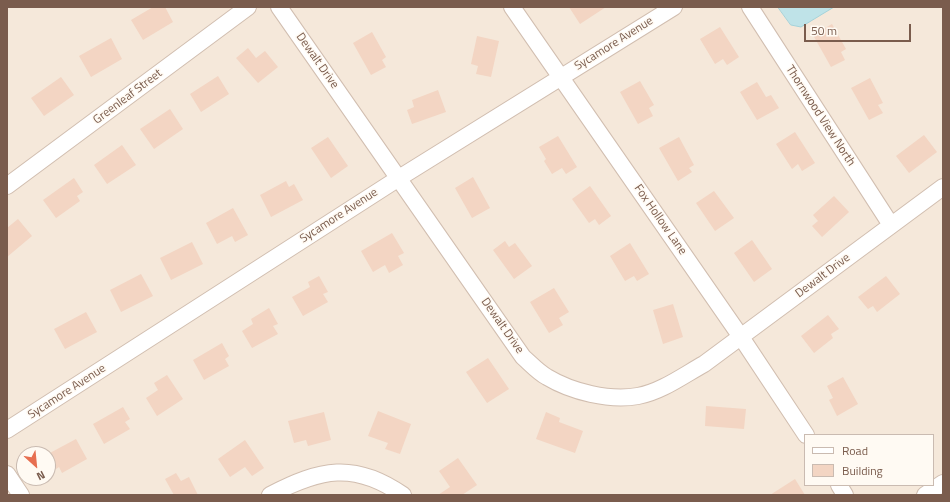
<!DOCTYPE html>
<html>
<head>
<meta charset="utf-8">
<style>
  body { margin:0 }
  #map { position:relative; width:950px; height:502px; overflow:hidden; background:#fdf6ec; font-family:"Titillium Web",sans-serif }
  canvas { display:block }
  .frame { position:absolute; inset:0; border:8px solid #7a5c4d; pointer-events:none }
  .legend { position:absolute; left:804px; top:434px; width:130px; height:52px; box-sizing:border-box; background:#fffaf3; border:1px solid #cabbb1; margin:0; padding:5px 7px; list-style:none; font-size:12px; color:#7a5c4d }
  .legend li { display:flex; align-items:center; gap:8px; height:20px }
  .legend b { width:20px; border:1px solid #cabbb1 }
  .north { position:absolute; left:16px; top:446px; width:40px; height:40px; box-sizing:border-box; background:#fffaf3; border:1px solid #cabbb1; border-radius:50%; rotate:153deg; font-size:11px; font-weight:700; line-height:16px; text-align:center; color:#7a5c4d }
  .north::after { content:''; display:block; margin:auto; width:14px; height:18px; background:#e76f51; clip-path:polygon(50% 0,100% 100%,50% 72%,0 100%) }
  .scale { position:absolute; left:804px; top:24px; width:107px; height:18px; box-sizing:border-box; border:2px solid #7a5c4d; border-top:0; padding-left:5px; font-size:12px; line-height:14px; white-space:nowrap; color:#7a5c4d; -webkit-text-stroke:3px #fffaf3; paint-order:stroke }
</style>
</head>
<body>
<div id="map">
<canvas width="950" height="502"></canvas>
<div class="frame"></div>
<ul class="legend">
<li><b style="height:5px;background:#fff"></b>Road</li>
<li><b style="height:11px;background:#f3d5c3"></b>Building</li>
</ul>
<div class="north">N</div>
<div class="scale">50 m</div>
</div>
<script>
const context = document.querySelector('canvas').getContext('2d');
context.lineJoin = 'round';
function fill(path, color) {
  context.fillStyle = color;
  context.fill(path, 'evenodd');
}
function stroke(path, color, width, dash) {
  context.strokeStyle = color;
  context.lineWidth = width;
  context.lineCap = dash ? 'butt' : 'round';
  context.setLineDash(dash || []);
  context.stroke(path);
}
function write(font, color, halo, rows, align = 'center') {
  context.font = font + ' "Titillium Web",sans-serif';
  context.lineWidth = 3;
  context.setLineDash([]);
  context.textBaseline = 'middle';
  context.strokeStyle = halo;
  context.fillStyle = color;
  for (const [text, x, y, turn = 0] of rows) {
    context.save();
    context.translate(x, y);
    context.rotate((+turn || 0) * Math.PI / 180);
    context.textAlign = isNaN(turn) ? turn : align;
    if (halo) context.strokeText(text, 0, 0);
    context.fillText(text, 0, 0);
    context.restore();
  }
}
const residential = new Path2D(`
  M7 7H943V495H7ZM805 435H933V485H805ZM24 454H48V478H24Z`);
const water = new Path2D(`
  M778 7H834L801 27 791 25Z`);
const building = new Path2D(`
  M153 7H165L173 22 143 40 131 20Z
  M569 7H606L580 24Z
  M832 24 846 49 841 52 845 60 831 67 813 35Z
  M720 27 739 57 727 65 723 59 715 64 700 39Z
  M372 32 386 57 382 60 386 67 371 75 353 43Z
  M477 36 499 41 491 77 476 74 478 66 471 64Z
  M111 38 122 59 91 77 79 56Z
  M248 48 256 58 265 51 278 67 258 83 236 58Z
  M218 76 229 94 201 112 190 94Z
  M61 77 74 95 44 116 31 98Z
  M870 78 883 103 878 105 883 113 869 120 851 88Z
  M640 81 654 105 649 108 653 116 638 124 620 92Z
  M757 82 766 97 771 95 779 108 757 120 740 92Z
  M438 90 446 112 412 124 407 110 414 107 412 100Z
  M170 109 183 129 154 149 140 129Z
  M795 132 815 163 802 171 798 164 792 169 776 144Z
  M924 135 937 152 909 173 896 156Z
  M558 136 577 167 566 174 562 168 552 174 544 161 546 159 539 147Z
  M328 137 348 166 331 178 311 148Z
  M679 137 694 165 689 168 692 172 678 181 659 148Z
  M122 145 136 165 107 184 94 165Z
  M473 177 490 208 472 218 455 188Z
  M74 178 83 192 77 196 80 201 56 218 43 200Z
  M286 181 289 187 294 184 303 200 271 217 260 195Z
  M590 186 611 216 599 225 595 219 589 223 572 199Z
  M714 191 734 218 715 231 696 203Z
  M834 196 849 212 822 237 812 226 818 221 813 215Z
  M233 208 248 235 235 242 232 236 217 244 206 223Z
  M18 219 32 236 7 257V228Z
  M392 233 404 253 398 256 403 265 389 273 385 265 373 272 361 251Z
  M752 240 772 269 754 282 734 253Z
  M505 241 509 247 515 243 532 266 514 279 493 250Z
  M192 242 203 264 171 280 160 258Z
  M630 243 649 274 637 281 634 276 625 281 610 256Z
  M141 274 153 296 121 312 110 290Z
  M319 276 328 292 323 294 328 302 303 316 292 297 310 287 308 282Z
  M886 276 900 294 877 312 873 306 868 309 858 297Z
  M554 288 569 312 559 318 563 325 549 333 530 302Z
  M673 304 683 337 663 344 653 310Z
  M269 308 278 324 273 326 278 334 252 348 242 331 253 324 251 319Z
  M86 312 97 332 65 349 54 329Z
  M828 315 839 329 831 334 833 338 814 353 801 336Z
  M222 343 229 356 225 359 229 366 204 380 193 360Z
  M488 358 509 389 487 403 466 372Z
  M167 375 183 399 157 416 146 398 158 390 154 383Z
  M843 377 858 404 837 416 829 400 833 398 827 386Z
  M706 406 746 409 744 429 705 426Z
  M123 407 130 419 125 422 130 429 104 444 93 424Z
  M378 411 411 424 400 454 385 449 388 443 368 436Z
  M324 412 331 440 308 446 306 440 294 443 288 421Z
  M546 412 560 418 559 422 583 431 575 453 536 439Z
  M76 439 87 459 62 473 59 467 53 471 48 461V454Z
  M245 440 264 468 252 476 245 467 230 477 218 459Z
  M458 458 477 485 462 495H438L450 487 439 471Z
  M176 473 181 481 189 477 198 495H174L165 479Z
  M795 479 805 495H770Z`);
const street = new Path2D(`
  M279 7 523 357C531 364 538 372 547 377 572 392 609 401 638 396 661 392 684 375 704 364L943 187
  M512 7 741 337 806 435
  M750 7 891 225
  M7 186 248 7
  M7 430 399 178 674 7
  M7 474 21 495
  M839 485 845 495
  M270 495C320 469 354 461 403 495
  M925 495 943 483`);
const streetNames = [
  ["Sycamore Avenue",614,44,-32],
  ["Dewalt Drive",317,61,55],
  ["Greenleaf Street",128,97,-37],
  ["Thornwood View North",820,116,57],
  ["Sycamore Avenue",339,216,-33],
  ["Fox Hollow Lane",660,220,55],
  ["Dewalt Drive",823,276,-37],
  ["Dewalt Drive",502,326,55],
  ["Sycamore Avenue",67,392,-33]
];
fill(residential, '#f5e8da');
fill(water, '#bfe3e8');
stroke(water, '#a5d3da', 1);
fill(building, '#f3d5c3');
stroke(street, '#d1beb0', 18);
stroke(street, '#fff', 16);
write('12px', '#7a5c4d', '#fffaf3', streetNames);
</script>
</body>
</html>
